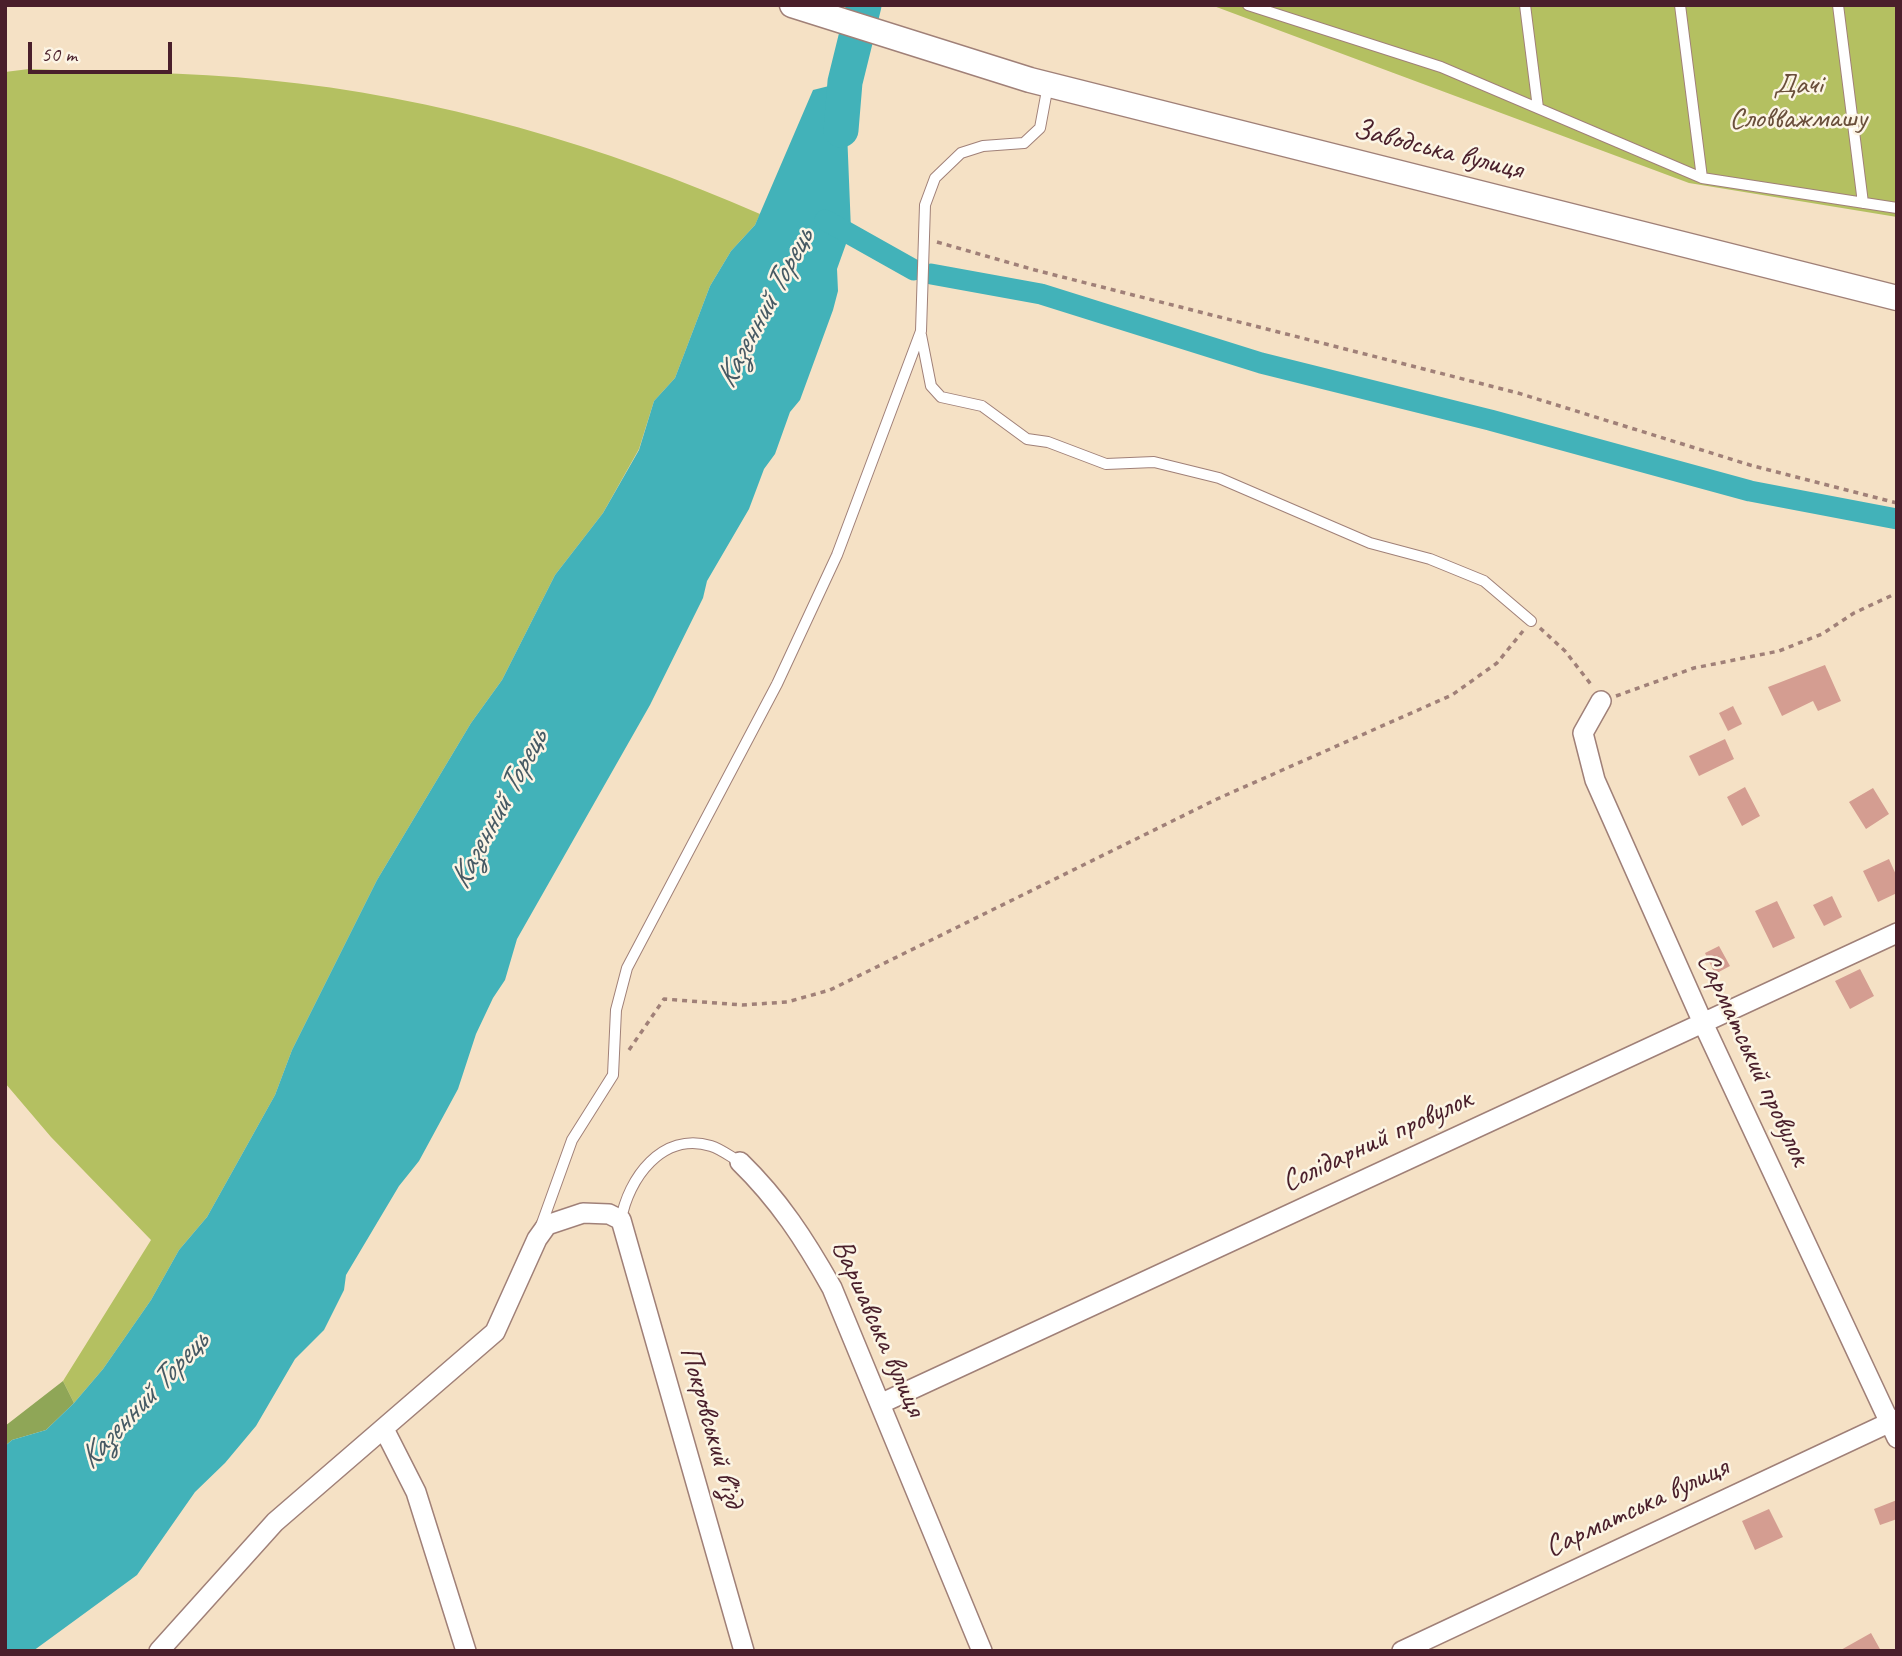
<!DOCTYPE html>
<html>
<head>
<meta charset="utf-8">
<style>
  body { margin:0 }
  #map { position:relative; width:1902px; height:1656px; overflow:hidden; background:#f5e1c5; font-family:Caveat,sans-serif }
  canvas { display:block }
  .frame { position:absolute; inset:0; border:7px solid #4a1f2b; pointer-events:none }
  .scale { position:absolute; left:28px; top:42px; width:144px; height:32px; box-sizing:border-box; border:4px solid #4a1f2b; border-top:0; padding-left:9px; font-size:21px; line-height:24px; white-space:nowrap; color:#4a1f2b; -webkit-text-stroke:5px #fcf5e5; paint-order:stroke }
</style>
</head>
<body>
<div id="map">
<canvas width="1902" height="1656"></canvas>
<div class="frame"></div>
<div class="scale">50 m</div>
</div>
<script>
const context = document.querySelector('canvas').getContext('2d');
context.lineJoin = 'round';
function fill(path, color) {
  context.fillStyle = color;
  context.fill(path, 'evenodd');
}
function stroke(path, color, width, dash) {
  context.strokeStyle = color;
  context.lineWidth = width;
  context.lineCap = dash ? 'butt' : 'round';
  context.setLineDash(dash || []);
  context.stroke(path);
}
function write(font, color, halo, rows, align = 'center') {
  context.font = font + ' Caveat,sans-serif';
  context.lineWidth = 5;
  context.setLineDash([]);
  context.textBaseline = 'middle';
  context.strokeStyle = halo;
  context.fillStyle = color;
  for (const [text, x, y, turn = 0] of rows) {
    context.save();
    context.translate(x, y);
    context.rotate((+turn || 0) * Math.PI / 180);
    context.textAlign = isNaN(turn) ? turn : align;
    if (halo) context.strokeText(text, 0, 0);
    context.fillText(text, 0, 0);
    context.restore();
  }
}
const green = new Path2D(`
  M1211 5H1897V217L1689 183Z
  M29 69C108 72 188 72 267 80 436 96 605 146 760 214L755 225 731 251 710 286 675 378 654 401 639 449 603 513 555 575 502 680 471 723 377 880 292 1050 275 1095 207 1217 179 1250 151 1300 103 1369 74 1403 63 1381 151 1240 51 1137 5 1083V72Z`);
const forest = new Path2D(`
  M63 1381 74 1403 46 1430 12 1440 5 1446V1426Z`);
const water = new Path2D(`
  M845 82 851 230 837 269 838 291 833 310 800 400 790 412 775 454 764 469 749 509 707 581 703 598 650 705 517 939 505 980 493 998 476 1034 458 1089 419 1161 399 1186 346 1275 344 1290 324 1330 295 1359 256 1426 225 1463 195 1492 137 1575 33 1651H5V1446L12 1440 46 1430 74 1403 103 1369 151 1300 179 1250 207 1217 275 1095 292 1050 377 880 471 723 502 680 555 575 603 513 639 450 654 401 675 378 710 286 731 251 755 225 813 90Z`);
const canal = new Path2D(`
  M825 220 914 270
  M931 274 1041 294 1261 363 1490 420 1750 491 1897 519`);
const river = new Path2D(`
  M841 130 845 82 864 5`);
const building = new Path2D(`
  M1825 665 1841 701 1818 711 1813 701 1782 716 1768 687Z
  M1733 706 1742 724 1728 731 1719 713Z
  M1725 739 1734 759 1699 776 1689 756Z
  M1745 787 1760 816 1742 826 1727 797Z
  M1873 788 1889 814 1866 829 1849 802Z
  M1889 859 1897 877V893L1878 902 1863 871Z
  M1832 896 1842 917 1824 926 1813 905Z
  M1777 901 1795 938 1773 948 1755 911Z
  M1719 946 1730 966 1715 974 1705 953Z
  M1860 969 1874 996 1850 1009 1835 981Z
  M1897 1500V1519L1880 1525 1874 1509Z
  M1769 1509 1783 1537 1755 1550 1742 1521Z
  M1871 1633 1881 1651H1839Z`);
const path = new Path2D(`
  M937 242 1035 270 1518 393 1750 465 1897 503
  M1540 628 1565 651 1593 687
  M1616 696 1694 668 1779 651 1822 634 1854 613 1897 593
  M629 1050 664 999 742 1005 787 1002 830 990 1217 799 1452 695 1497 663 1523 631`);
const service = new Path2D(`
  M1248 5 1441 67 1702 178 1897 208
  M1525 5 1538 108
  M1680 5 1702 178
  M1838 5 1863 203
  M921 335 931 386 941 397 982 406 1027 439 1048 442 1106 464 1154 462 1219 478 1370 543 1430 559 1484 581 1531 621
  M621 1220C628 1179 662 1131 711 1146 721 1149 731 1157 740 1162
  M541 1226 572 1140 613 1075 616 1010 627 968 777 684 837 555 921 331 925 205 935 178 961 153 983 146 1024 143 1040 128 1048 85`);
const minor = new Path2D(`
  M1601 701 1583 733 1595 780 1703 1023 1897 1438
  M740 1162C779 1200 805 1240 832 1288L982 1651
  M882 1403 1897 933
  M384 1429 416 1492 466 1651
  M159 1651 275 1522 495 1332 537 1239 547 1225 583 1213 609 1214 621 1220 744 1651
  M1402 1651 1897 1419`);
const tertiary = new Path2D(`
  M792 5 1030 80 1897 298`);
const parkNames = [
  ["Дачі",1798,85],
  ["Словважмашу",1798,119]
];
const streetNames = [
  ["Заводська вулиця",1438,150,14],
  ["Сарматський провулок",1753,1059,65],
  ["Солідарний провулок",1377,1141,-25],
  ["Варшавська вулиця",878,1328,66],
  ["Покровський в'їзд",711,1427,74],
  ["Сарматська вулиця",1637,1508,-25]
];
const waterNames = [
  ["Казенний Торець",765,309,-62],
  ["Казенний Торець",499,810,-62],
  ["Казенний Торець",144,1401,-47]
];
fill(green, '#b4c061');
fill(forest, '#8fa657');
fill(water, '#42b2b9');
stroke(canal, '#42b2b9', 21);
stroke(river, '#42b2b9', 35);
fill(building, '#d49d91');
stroke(service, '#a08078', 12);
stroke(minor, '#a08078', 22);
stroke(tertiary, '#a08078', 27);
stroke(path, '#a08078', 3.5, [5, 5]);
stroke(service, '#fff', 10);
stroke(minor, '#fff', 19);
stroke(tertiary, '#fff', 24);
write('30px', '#6a4f3b', '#fcf5e5', parkNames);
write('30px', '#4a1f2b', '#fcf5e5', streetNames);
write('italic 32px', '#475a64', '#fcf5e5', waterNames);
</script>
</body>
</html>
